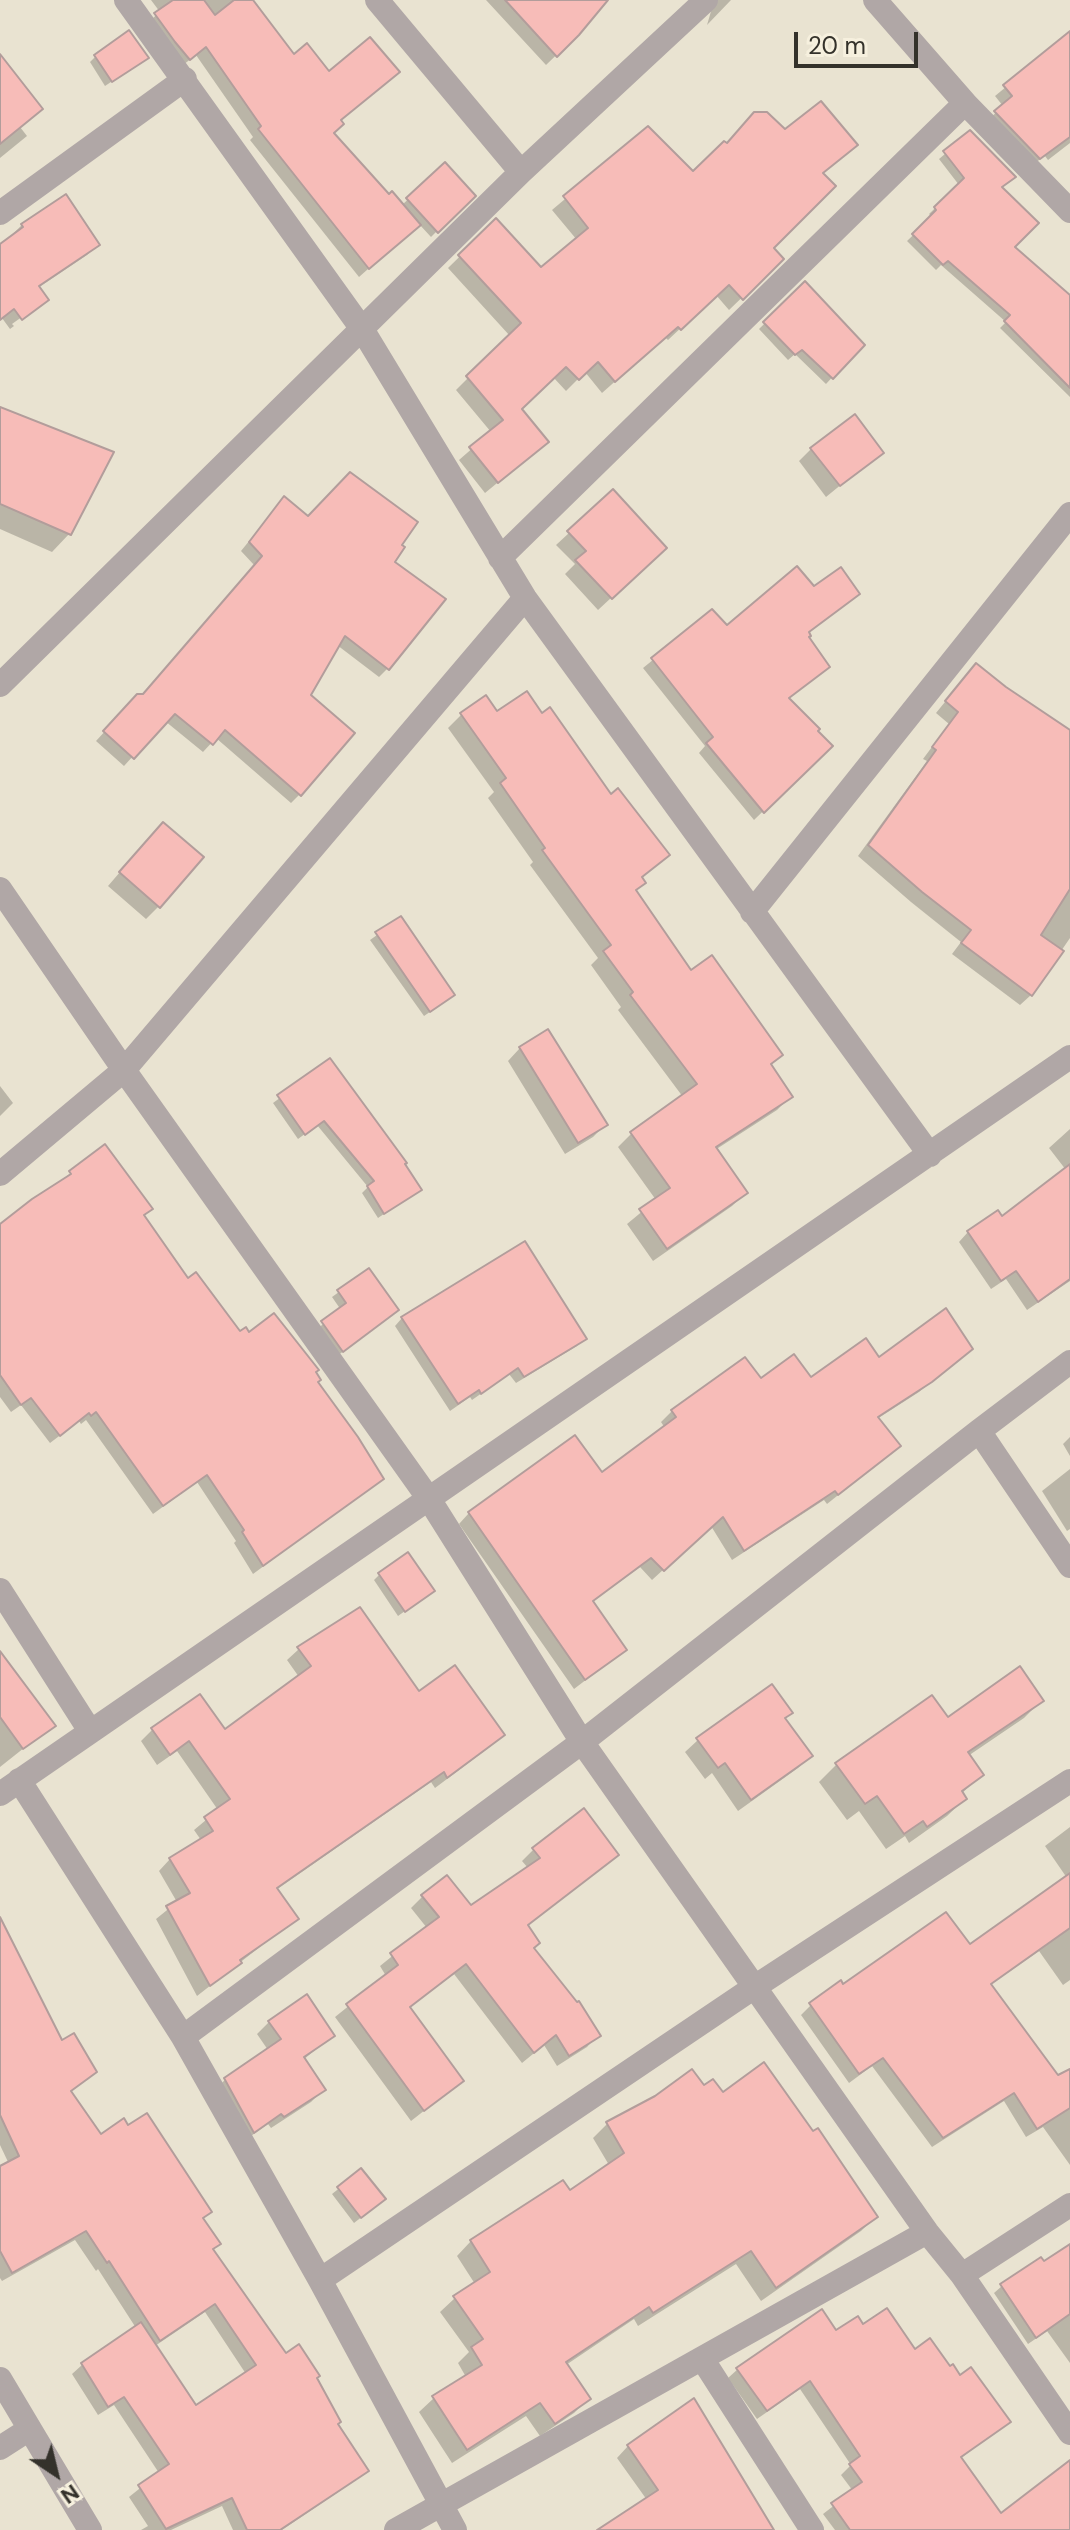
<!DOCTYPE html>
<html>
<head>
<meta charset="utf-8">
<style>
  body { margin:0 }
  #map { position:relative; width:1070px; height:2530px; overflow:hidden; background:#e9e3d1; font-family:"DM Sans",sans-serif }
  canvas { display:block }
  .north { position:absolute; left:16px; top:2434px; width:80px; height:80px; -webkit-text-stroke:6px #f6f0de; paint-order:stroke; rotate:145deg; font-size:22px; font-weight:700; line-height:32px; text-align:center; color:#34322b }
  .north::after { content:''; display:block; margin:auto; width:28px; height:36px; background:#34322b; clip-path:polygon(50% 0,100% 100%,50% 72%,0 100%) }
  .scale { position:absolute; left:794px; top:32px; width:124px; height:36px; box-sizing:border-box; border:4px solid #34322b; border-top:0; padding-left:10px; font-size:24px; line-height:28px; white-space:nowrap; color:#34322b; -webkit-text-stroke:6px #f6f0de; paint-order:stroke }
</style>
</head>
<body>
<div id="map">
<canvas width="1070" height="2530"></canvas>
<div class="north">N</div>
<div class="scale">20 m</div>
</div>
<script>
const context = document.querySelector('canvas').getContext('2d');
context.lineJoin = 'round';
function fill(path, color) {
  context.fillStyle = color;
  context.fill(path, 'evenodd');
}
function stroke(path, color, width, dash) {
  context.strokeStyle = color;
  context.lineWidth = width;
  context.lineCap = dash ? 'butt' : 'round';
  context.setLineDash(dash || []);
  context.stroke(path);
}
const shadow = new Path2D(`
  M151 0H251L339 121 332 134 389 196 402 205 445 165 473 195 431 237 419 224 359 277 250 140 253 137 196 55 179 68 146 24 160 12Z
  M486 0H606L578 34 546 65Z
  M708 0H731L707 25 712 8Z
  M1069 35 1070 143 1048 160 1045 156 1029 167 986 122 1003 106 995 96Z
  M0 56 20 127 27 136 0 158Z
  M96 56 147 58 105 86 90 62Z
  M648 129 693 174 726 145 785 131 843 156 821 174 771 248 782 259 729 310 716 295 668 340 665 337 602 393 585 372 566 391 553 377 520 409 547 442 485 493 459 460 491 432 456 390 510 336 448 268 496 221 541 269 577 240 552 210Z
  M970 133 1000 188 1012 247 1070 303V397L1000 328 1006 322 941 265 936 270 907 241 932 217 929 214 959 185 939 159Z
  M66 196 98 244 87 255 38 288 37 306 12 324 14 326 10 329 2 318 0 320V246L22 225Z
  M805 284 862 345 826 384 795 354 788 360 759 329Z
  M0 409 70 533 52 552 0 529Z
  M811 449 881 452 826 497 799 461Z
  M284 498 308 518 399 545 392 562 388 668 379 677 337 645 308 696 300 794 291 803 216 738 203 752 165 721 124 766 96 741 129 705 142 696 255 566 241 551Z
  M569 533 652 560 598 610 565 574 575 564 556 545Z
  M814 589 858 594 807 633V637L828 667 787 699 830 746 754 820 699 753 705 746 643 668 712 612 727 628Z
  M966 676 1070 735V938L1031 995 1020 1005 952 954 961 942 911 902 858 856 927 761 923 759 949 724 936 713Z
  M497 714 610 796 667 855 641 879 644 882 634 892 691 973 781 1055 770 1066 790 1097 777 1110 715 1150 745 1193 732 1206 653 1261 627 1224 656 1200 618 1147 631 1134 683 1097 618 1010 621 1007 591 965 598 958 530 865 533 862 488 798 494 792 448 728 461 715Z
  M151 836 159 906 146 919 108 886Z
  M401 918 446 1001 424 1016 370 940Z
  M520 1048 605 1125 593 1137 565 1154 508 1061Z
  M330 1061 419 1190 378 1218 362 1193 368 1187 317 1125 298 1139 273 1103Z
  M0 1086 13 1103 0 1116Z
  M1070 1129V1281L1027 1310 1006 1279 991 1289 959 1242 968 1232 1002 1219 1066 1170 1049 1148Z
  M105 1147 151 1209 143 1217 188 1281 240 1334 314 1373 316 1382 382 1479 253 1574 234 1543 236 1541 197 1482 153 1514 86 1420 81 1424 79 1421 50 1443 21 1405 11 1412 0 1397V1227Z
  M368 1271 391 1316 337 1356 317 1329 341 1310 332 1297Z
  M402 1318 584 1338 577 1346 516 1383 509 1374 472 1400 470 1397 450 1411 395 1326Z
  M971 1349 919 1392 877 1419 887 1456 827 1504 824 1500 732 1560 711 1526 652 1580 640 1567 592 1602 625 1650 574 1689 459 1524 469 1513 601 1475 665 1428 661 1422 672 1411 745 1359 761 1381 810 1380 879 1360Z
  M1070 1437V1456L1063 1444Z
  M1070 1469V1529L1067 1531 1042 1491Z
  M380 1574 426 1596 398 1616 374 1580Z
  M299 1649 418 1694 503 1735 491 1746 435 1788 431 1782 276 1890 297 1918 197 1996 156 1919 177 1902 159 1871 170 1859 201 1840 194 1830 218 1810 177 1751 157 1765 141 1741 152 1730 200 1696 224 1732 299 1677 287 1660Z
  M0 1652 53 1725 0 1767Z
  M931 1697 947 1720 1041 1701 1024 1718 968 1756 982 1775 961 1794 965 1799 947 1816 909 1843 905 1836 886 1849 859 1811 847 1820 819 1782 836 1765Z
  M783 1719 810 1756 798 1768 738 1811 712 1773 705 1779 685 1752 698 1740Z
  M1070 1827V1980L1063 1985 1039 1951 990 1985 1058 2079 1070 2071V2165L1043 2127 1026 2137 1004 2101 932 2147 872 2066 849 2083 801 2015 811 2005 843 1987 969 1946 1067 1878 1045 1846Z
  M534 1849 617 1855 526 1927 532 1949 598 2035 587 2047 557 2066 544 2045 522 2063 454 1974 408 2008 462 2081 411 2121 335 2017 386 1976 380 1966 427 1928 411 1908 422 1897 446 1877 471 1907 528 1868 522 1861Z
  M0 1963 69 2092 101 2136 210 2212 202 2219 218 2244 212 2250 285 2355 315 2378 336 2425 366 2471 356 2480 282 2530H233L222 2506 171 2530H141L148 2526 129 2497 159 2473 114 2405 98 2415 72 2374 82 2365 136 2328 98 2269 96 2271 75 2240 2 2281 0 2278V2169L9 2164 0 2145ZM205 2312 246 2374 196 2408 155 2346Z
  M269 2022 332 2036 303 2060 323 2090 311 2102 271 2128 268 2124 241 2143 212 2092 225 2080 268 2050 257 2034Z
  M704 2088 722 2094 876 2216 861 2231 761 2301 736 2264 638 2326 634 2319 566 2365 588 2399 574 2413 540 2436 526 2416 452 2463 419 2412 434 2398 466 2377 458 2363 469 2352 440 2312 455 2298 475 2284 457 2256 471 2241 563 2183 569 2193 609 2165 593 2138 607 2124 656 2097Z
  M361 2171 377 2205 354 2223 332 2194Z
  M1070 2246V2363L1047 2331 1028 2344 994 2293 1002 2286 1044 2264Z
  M862 2326 949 2369 1008 2422 960 2459 1000 2516 1070 2509V2530H835L823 2514 853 2491 841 2475 851 2465 800 2389 757 2419 728 2378 738 2369 835 2333Z
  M628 2446 771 2530H606L647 2500 617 2458Z`);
const building = new Path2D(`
  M173 0H204L215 15 234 0H253L294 54 307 43 329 71 370 37 400 72 341 120 344 124 334 133 389 194 392 191 421 225 369 269 258 129 261 126 206 47 190 60 175 42 154 13Z
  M505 0H608L579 35 557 57Z
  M129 30 149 58 112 82 94 55Z
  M1070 31V137L1040 159 994 111 1012 96 1003 85Z
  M0 54 43 109 0 144Z
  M821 101 858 145 823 173 836 186 774 248 784 259 743 300 729 285 681 330 678 327 615 382 598 362 579 380 566 367 522 409 549 442 498 483 469 447 503 420 466 376 521 323 458 255 496 218 541 267 588 228 563 196 648 126 693 171 724 141 727 143 754 112H767L785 129Z
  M970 130 1016 177 1002 187 1039 223 1015 247 1070 295V388L1004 321 1010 315 948 261 943 265 912 234 936 210 934 207 964 178 943 151Z
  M445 162 476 196 438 233 406 198Z
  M66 194 100 245 39 286 49 300 22 320 14 309 0 320V244L23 227 21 224Z
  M805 281 865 345 833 379 802 350 795 355 763 322Z
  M0 407 114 452 71 535 0 504Z
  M855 414 884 453 840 486 810 448Z
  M350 472 418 522 402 545 405 547 395 562 446 599 389 670 345 636 311 695 355 733 301 796 225 730 213 745 175 714 134 759 103 731 137 694H143L262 556 249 542 284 496 308 516Z
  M613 489 667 548 612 599 575 560 586 551 567 531Z
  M797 566 814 586 841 567 860 594 809 632 811 636 809 637 830 667 789 698 820 729 818 731 833 746 764 813 706 743 713 737 651 658 712 609 727 625Z
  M976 663 1006 687 1070 730V889L1041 935 1064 951 1032 996 961 943 971 930 922 892 868 845 936 750 932 747 958 712 945 701Z
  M527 691 542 713 550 707 611 794 618 788 670 855 642 877 646 883 636 890 691 970 712 955 783 1055 771 1064 793 1097 716 1147 748 1193 667 1249 639 1209 670 1188 630 1132 697 1084 630 995 633 992 603 951 611 945 542 850 545 848 500 783 506 778 460 713 486 695 497 711Z
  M163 822 204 857 160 908 119 872Z
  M401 916 455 995 430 1012 375 932Z
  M548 1029 608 1125 578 1143 519 1047Z
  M330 1058 407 1163 405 1164 422 1190 384 1214 367 1186 374 1181 324 1121 305 1135 277 1095Z
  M105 1144 153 1209 144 1215 188 1278 196 1272 240 1331 246 1327 249 1332 274 1313 319 1370 316 1372 321 1380 318 1382 358 1437 384 1479 263 1566 242 1532 244 1530 207 1475 163 1506 96 1412 91 1416 89 1413 60 1436 31 1398 21 1405 0 1375V1224L32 1199 71 1174 69 1171Z
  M1070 1164V1279L1038 1302 1016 1271 1001 1281 967 1231 998 1210 1002 1216Z
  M525 1241 587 1339 524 1377 518 1368 481 1394 479 1390 458 1404 401 1317Z
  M369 1268 399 1310 343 1352 321 1321 346 1303 337 1290Z
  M946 1308 973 1349 932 1382 878 1417 901 1446 838 1495 835 1491 744 1551 723 1517 664 1571 651 1558 593 1601 627 1650 585 1680 468 1512 575 1435 602 1472 676 1417 671 1410 745 1357 761 1378 794 1354 811 1377 866 1338 879 1357Z
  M408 1552 435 1591 405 1612 378 1573Z
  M360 1607 419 1691 455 1665 505 1735 447 1778 444 1772 277 1888 299 1919 240 1960 242 1963 210 1986 166 1906 190 1893 169 1858 213 1831 204 1817 230 1799 189 1741 170 1755 151 1728 200 1694 225 1729 311 1666 297 1647Z
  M0 1651 56 1726 23 1749 0 1717Z
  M1020 1666 1044 1701 968 1752 984 1775 962 1791 967 1799 927 1827 923 1821 904 1834 877 1796 865 1804 835 1763 932 1695 948 1717Z
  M772 1684 793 1713 785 1718 813 1756 751 1800 725 1763 718 1768 696 1738Z
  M584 1808 619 1855 528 1925 540 1943 534 1948 577 2002 579 2001 601 2036 569 2056 556 2035 534 2053 466 1964 410 2007 464 2081 424 2111 346 2004 398 1965 390 1953 439 1917 421 1895 447 1875 471 1905 540 1858 532 1848Z
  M1070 1873V1928L991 1984 1058 2075 1070 2069V2108L1037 2129 1014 2093 943 2138 883 2058 859 2074 809 2003 841 1980 843 1984 946 1912 970 1944Z
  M0 1917 62 2040 74 2033 97 2072 71 2091 101 2134 124 2118 128 2125 147 2113 212 2212 203 2218 221 2244 213 2249 286 2353 299 2344 320 2376 317 2378 341 2422 338 2424 369 2471 280 2530H247L232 2498 166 2529 138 2485 169 2464 124 2397 108 2407 81 2363 141 2322 196 2405 256 2365 215 2304 160 2341 109 2261 107 2263 86 2231 12 2273 0 2251V2166L19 2156 0 2115Z
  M307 1994 335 2036 304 2057 326 2090 284 2117 281 2114 254 2133 224 2078 281 2039 268 2021Z
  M764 2062 813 2131 818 2128 878 2217 776 2288 751 2251 653 2313 649 2307 566 2362 591 2399 555 2424 540 2403 467 2450 432 2396 482 2365 471 2347 483 2339 453 2296 490 2272 470 2240 563 2180 570 2190 624 2153 606 2122 655 2096 692 2069 704 2085 713 2079 723 2092Z
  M361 2168 386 2199 361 2218 337 2187Z
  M1070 2244V2314L1036 2338 1000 2284 1041 2257 1044 2261Z
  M887 2308 915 2349 930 2338 950 2366 953 2364 960 2375 971 2367 1011 2422 961 2457 1001 2513 1070 2460V2530H850L831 2503 862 2482 849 2464 860 2456 810 2381 767 2411 736 2368 822 2309 836 2330 858 2316 863 2324Z
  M694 2398 774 2530H597L658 2490 627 2445Z`);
const street = new Path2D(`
  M126 0 362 329 525 598 930 1155
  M377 0 521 172
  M875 0 965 103 1070 211
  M0 213 185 79
  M500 558 965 103
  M0 685 521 172 706 0
  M0 889 124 1070 429 1499 582 1742 927 2232 962 2275 1070 2433
  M752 912 1070 514
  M0 1174 124 1070 525 598
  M979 1431 1070 1566
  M0 1590 90 1731
  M19 1780 183 2037 320 2280 455 2530
  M0 1794 1070 1057
  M183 2037 582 1742 979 1431 1070 1362
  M962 2275 1070 2205
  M320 2280 756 1986 1070 1781
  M703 2360 812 2530
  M0 2379 90 2530
  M0 2448 28 2430
  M396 2530 927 2232`);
fill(shadow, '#0003');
fill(building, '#f7bcb8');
stroke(building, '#b29d9b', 2);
stroke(street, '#b0a7a6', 24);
</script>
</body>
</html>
